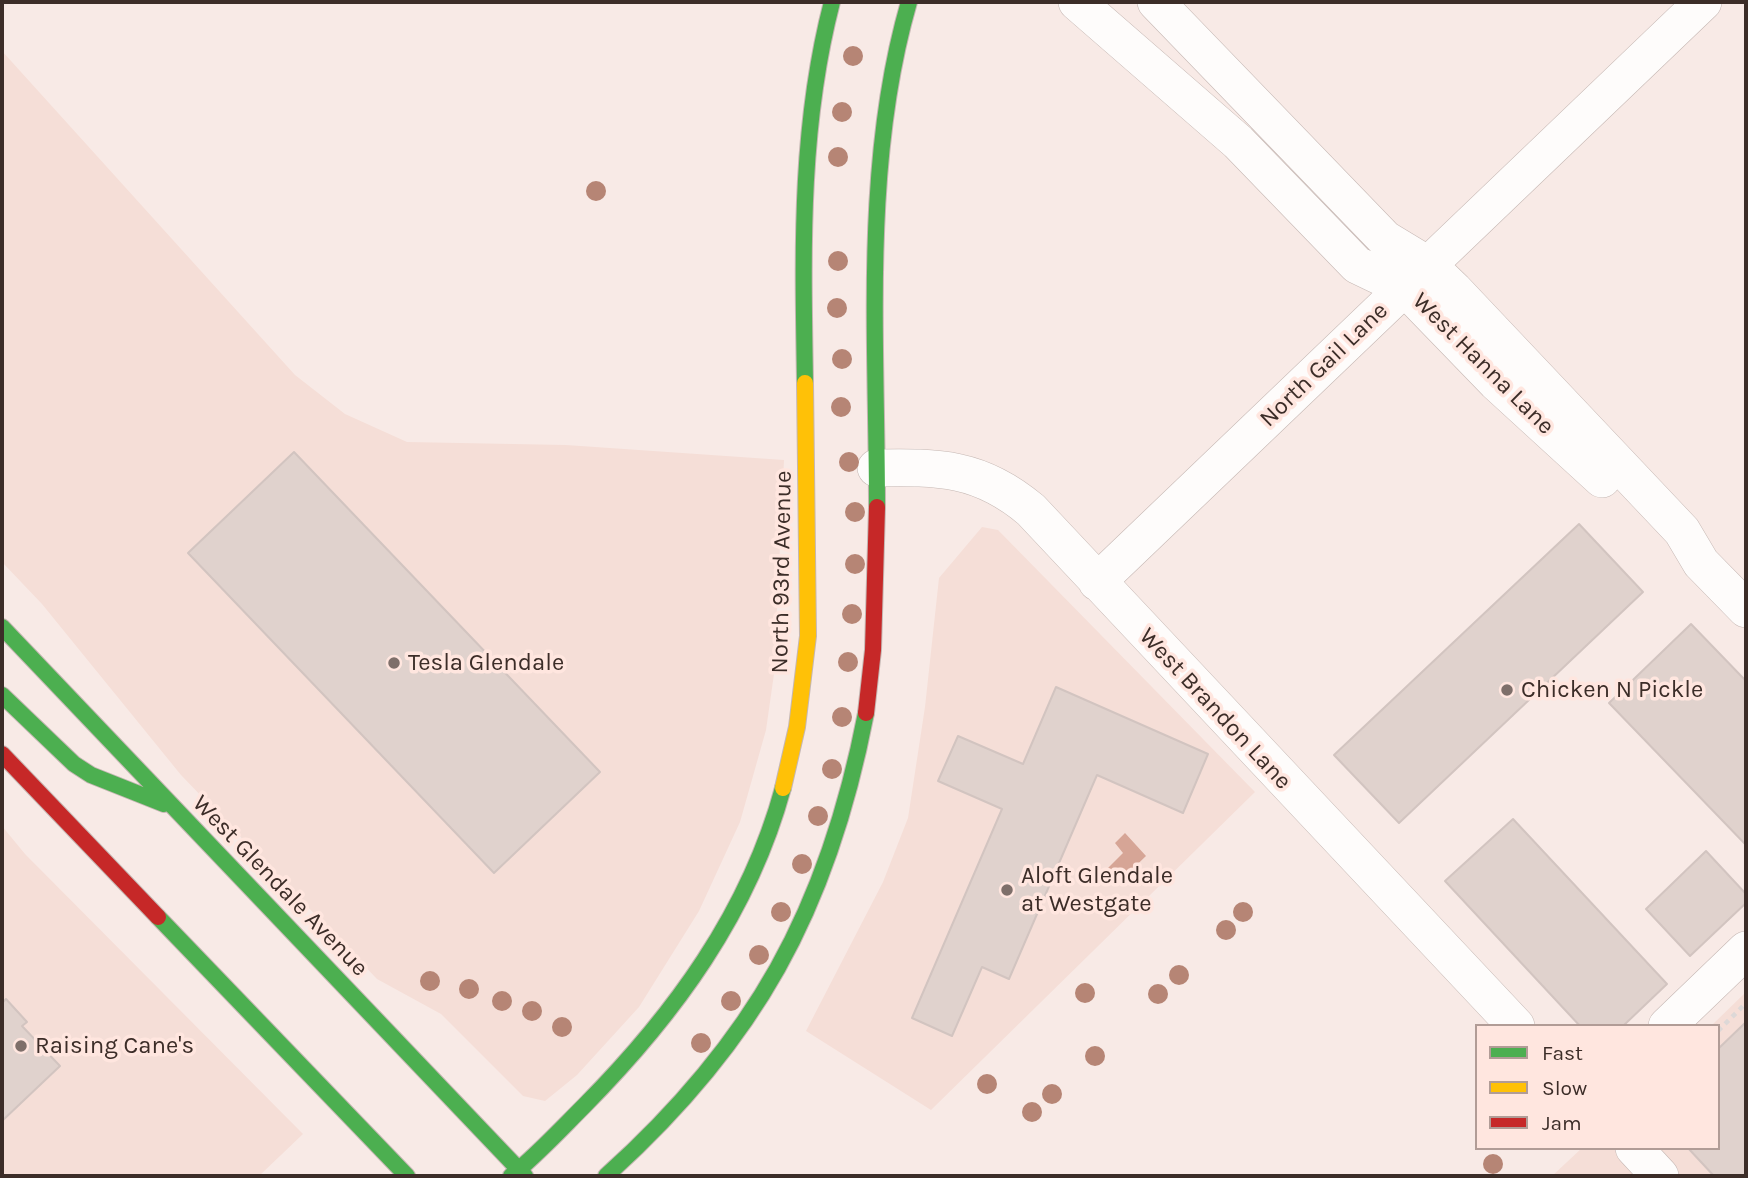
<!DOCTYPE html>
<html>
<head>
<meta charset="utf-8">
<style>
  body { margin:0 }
  #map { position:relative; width:1748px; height:1178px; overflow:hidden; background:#f8eae6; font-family:Karla,sans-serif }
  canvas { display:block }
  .frame { position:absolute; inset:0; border:4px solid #3c2d28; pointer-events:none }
  .legend { position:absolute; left:1475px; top:1024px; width:245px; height:126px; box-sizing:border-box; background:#ffe6df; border:2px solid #b19c96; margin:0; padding:9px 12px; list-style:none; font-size:21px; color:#3c2d28 }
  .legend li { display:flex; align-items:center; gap:14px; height:35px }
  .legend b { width:35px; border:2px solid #b19c96 }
</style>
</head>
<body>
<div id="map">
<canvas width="1748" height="1178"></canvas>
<div class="frame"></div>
<ul class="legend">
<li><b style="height:9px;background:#4caf50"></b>Fast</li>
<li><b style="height:9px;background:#ffc107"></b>Slow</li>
<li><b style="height:9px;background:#c62828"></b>Jam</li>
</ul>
</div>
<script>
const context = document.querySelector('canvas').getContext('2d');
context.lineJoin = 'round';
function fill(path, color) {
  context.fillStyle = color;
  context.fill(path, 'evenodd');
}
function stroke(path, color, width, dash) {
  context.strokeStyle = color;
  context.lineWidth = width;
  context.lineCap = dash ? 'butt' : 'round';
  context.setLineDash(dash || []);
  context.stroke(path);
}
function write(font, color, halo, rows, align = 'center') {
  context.font = font + ' Karla,sans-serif';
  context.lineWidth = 7;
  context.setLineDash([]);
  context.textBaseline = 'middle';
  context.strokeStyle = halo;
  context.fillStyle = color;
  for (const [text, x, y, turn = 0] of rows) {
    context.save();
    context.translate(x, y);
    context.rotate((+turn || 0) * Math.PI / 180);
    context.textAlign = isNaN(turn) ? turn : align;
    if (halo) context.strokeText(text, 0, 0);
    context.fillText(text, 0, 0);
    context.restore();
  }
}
const built = new Path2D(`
  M2 51 295 375 345 414 407 442 566 445 784 460 774 674 766 730 740 822 699 911 639 1007 577 1075 545 1101 523 1096 441 1014 377 979 181 775 42 604 2 562Z
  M982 527 998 530 1255 792 931 1110 806 1031 883 882 908 818 925 707 939 578Z
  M2 826 25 854 303 1134 259 1176H2Z
  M1746 992V1176H1552L1582 1148H1718V1026H1711Z`);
const water = new Path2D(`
  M1125 833 1146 856 1116 885 1104 872 1123 853 1115 843Z`);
const building = new Path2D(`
  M294 452 600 772 494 873 188 553Z
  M1579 524 1643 592 1399 823 1334 755Z
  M1691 624 1746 681V845L1609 703Z
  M1056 687 1208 754 1183 813 1097 775 1009 979 982 967 952 1036 912 1018 1002 809 938 781 958 736 1023 764Z
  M1513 819 1667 984 1623 1026H1580L1445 881Z
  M1706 851 1746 894V903L1690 956 1646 909Z
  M6 999 27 1022 22 1026 60 1066 2 1121V1003Z
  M1746 1022V1176H1714L1688 1148H1718V1049Z`);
const path = new Path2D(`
  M1718 1031 1746 1003`);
const street = new Path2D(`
  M1077 2 1238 142 1357 265 1405 288 1496 382 1602 479
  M1156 2 1385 239 1428 265 1454 290 1682 531 1701 563 1746 609
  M876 468C939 467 980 467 1031 510L1516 1026
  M1097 582 1703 2
  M1667 1026 1746 950
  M1634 1148 1660 1176`);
const fast = new Path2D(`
  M805 383C803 254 799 129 832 2
  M877 507C877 340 862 164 909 2
  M2 627 525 1176
  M2 695 74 764 91 775 164 804
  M158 917 407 1176
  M511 1176C537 1155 560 1130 584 1106 674 1015 749 913 783 788
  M606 1176C755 1042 828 910 866 713`);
const slow = new Path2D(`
  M783 788 797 727 808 636 805 383`);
const jam = new Path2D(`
  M866 713 873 650 877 507
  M2 754 158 917`);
const trees = [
  [853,56],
  [842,112],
  [838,157],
  [596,191],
  [838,261],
  [837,308],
  [842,359],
  [841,407],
  [849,462],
  [855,512],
  [855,564],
  [852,614],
  [848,662],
  [842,717],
  [832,769],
  [818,816],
  [802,864],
  [781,912],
  [1243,912],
  [1226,930],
  [759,955],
  [1179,975],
  [430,981],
  [469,989],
  [1085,993],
  [1158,994],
  [502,1001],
  [731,1001],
  [532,1011],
  [562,1027],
  [701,1043],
  [1095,1056],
  [987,1084],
  [1052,1094],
  [1032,1112],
  [1493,1164]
];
const markers = [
  [394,663,7,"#7e6f6a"],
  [1507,690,7,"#7e6f6a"],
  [1007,890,7,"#7e6f6a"],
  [21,1046,7,"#7e6f6a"]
];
const streetNames = [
  ["West Hanna Lane",1483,364,45],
  ["North Gail Lane",1324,365,-44],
  ["North 93rd Avenue",782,572,-89],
  ["West Brandon Lane",1215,709,47],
  ["West Glendale Avenue",280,886,46]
];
const poiNames = [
  ["Tesla Glendale",408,663],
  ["Chicken N Pickle",1521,690],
  ["Aloft Glendale",1021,876],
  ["at Westgate",1021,904],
  ["Raising Cane's",35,1046]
];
fill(built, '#f5ded7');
fill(water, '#d6a596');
fill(building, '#e0d2cd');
stroke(building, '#d2c4c0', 2);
stroke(street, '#c5b7b3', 38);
stroke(fast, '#c5b7b3', 18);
stroke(slow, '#c5b7b3', 18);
stroke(jam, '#c5b7b3', 18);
stroke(path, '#ddd8d7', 4.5, [5, 5]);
stroke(street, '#fefcfb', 37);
stroke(fast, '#4caf50', 16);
stroke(slow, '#ffc107', 16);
stroke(jam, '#c62828', 16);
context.fillStyle = '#b68575';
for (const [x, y] of trees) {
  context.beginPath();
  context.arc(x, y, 10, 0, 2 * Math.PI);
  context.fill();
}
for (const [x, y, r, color] of markers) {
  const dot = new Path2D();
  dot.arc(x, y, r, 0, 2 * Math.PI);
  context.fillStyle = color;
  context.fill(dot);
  stroke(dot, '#ffe6df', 2.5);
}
write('24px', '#3c2d28', '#ffe6df', streetNames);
write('24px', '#3c2d28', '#ffe6df', poiNames, 'left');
</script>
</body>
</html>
